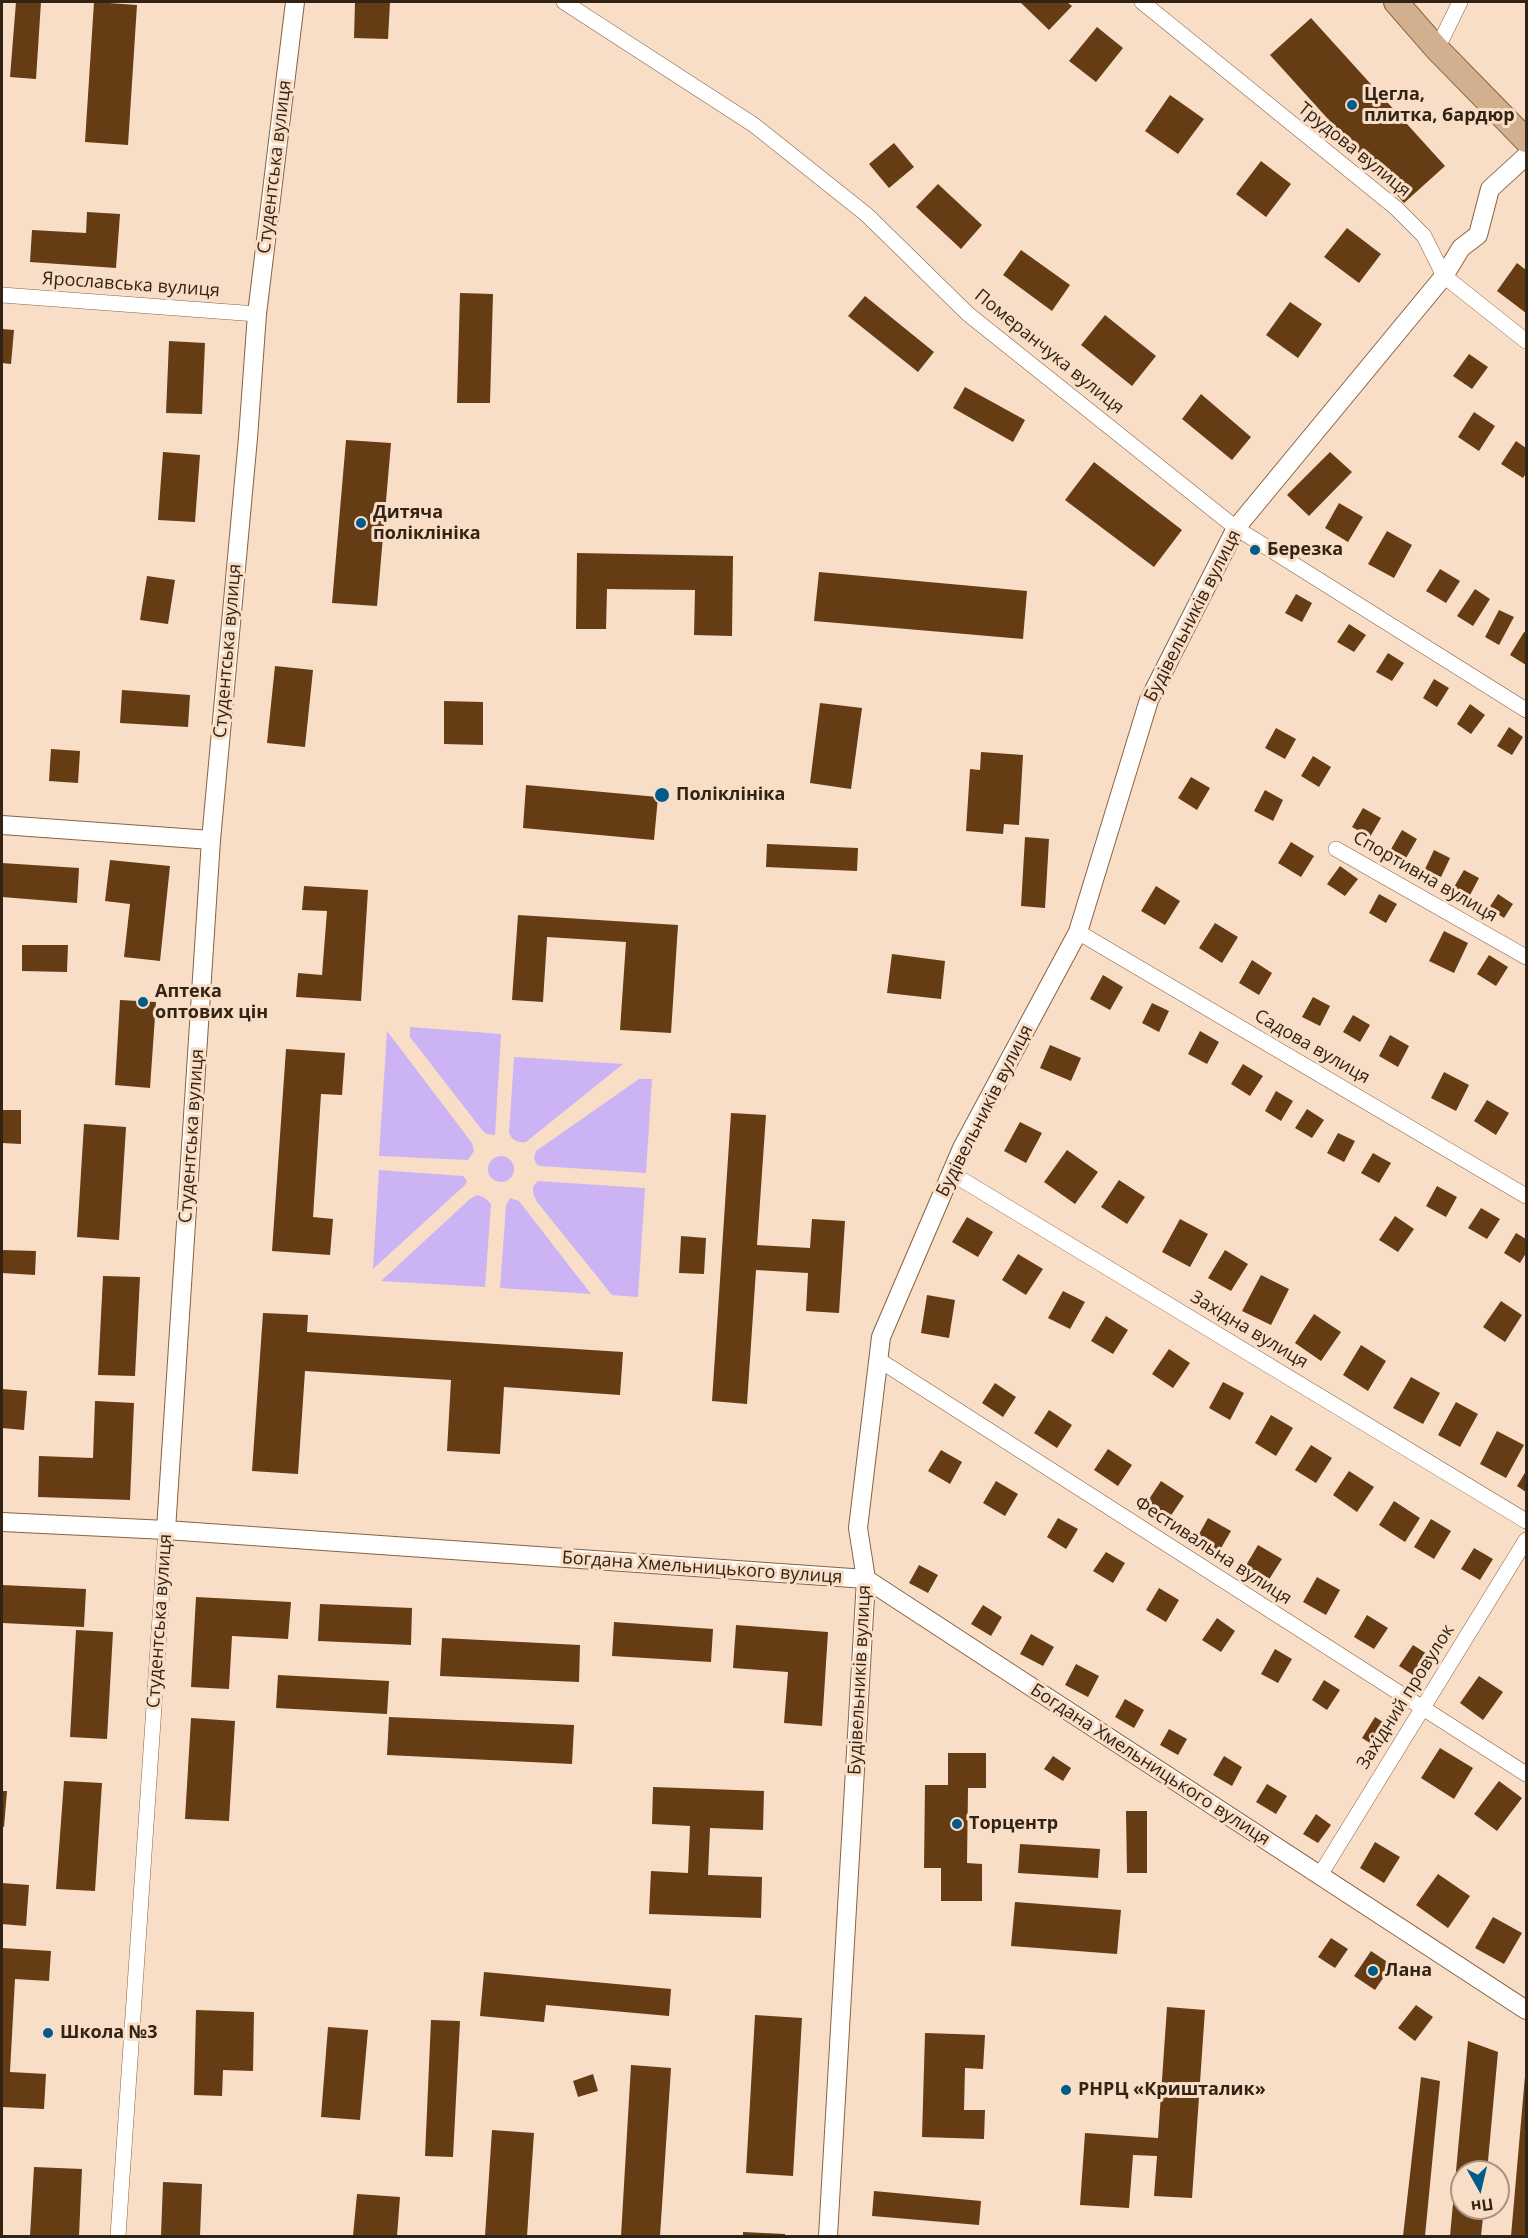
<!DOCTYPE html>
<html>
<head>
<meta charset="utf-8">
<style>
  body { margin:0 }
  #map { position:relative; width:1528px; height:2238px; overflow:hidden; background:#f9dec7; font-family:"Open Sans",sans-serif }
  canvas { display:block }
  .frame { position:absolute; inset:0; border:3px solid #332314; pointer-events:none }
  .north { position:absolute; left:1450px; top:2160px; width:60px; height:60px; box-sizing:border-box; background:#f9dec7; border:2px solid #aa937f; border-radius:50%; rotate:172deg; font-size:16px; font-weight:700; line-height:24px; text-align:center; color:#332314 }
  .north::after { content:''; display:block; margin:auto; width:21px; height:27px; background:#005b8c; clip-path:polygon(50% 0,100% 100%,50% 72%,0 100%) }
</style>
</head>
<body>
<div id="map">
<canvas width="1528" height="2238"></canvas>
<div class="frame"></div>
<div class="north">Пн</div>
</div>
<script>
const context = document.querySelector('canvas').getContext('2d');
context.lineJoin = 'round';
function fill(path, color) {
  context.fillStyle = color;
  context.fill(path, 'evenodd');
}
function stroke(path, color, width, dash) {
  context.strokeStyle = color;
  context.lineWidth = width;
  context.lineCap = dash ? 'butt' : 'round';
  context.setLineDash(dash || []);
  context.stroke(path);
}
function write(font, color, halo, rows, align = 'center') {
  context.font = font + ' "Open Sans",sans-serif';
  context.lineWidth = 6;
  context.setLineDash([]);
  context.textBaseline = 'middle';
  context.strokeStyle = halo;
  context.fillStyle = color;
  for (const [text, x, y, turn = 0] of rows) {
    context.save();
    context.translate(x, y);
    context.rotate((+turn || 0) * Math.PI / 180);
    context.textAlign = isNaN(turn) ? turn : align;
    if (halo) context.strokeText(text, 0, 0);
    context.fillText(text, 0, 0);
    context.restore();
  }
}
const green = new Path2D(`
  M410 1027 501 1034 495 1135 487 1134 482 1130 410 1037Z
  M387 1031 472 1143 474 1151 468 1160 379 1156Z
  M514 1057 623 1064 526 1142C519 1143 512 1141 509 1133Z
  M639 1079H652L646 1173 540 1166 536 1164 534 1158 536 1151Z
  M488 1169a13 13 0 1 1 26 0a13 13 0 1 1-26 0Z
  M379 1170 463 1176 467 1181 465 1185 373 1269Z
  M538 1181 645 1188 638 1297 612 1295 537 1202C533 1194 530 1187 538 1181Z
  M477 1195 485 1198 491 1204 485 1287 381 1281 470 1199Z
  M510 1198 519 1201 591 1294 500 1288 506 1206Z`);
const building = new Path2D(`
  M16 2H41L36 79 10 77Z
  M94 2 137 5 128 145 85 142Z
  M355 2H390L388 39 354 38Z
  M1020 2H1067L1072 6 1049 30Z
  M1311 18 1445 166 1404 203 1270 55Z
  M1097 27 1123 48 1096 82 1069 61Z
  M1170 95 1204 119 1178 154 1145 131Z
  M894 143 914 167 889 188 869 164Z
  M1261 161 1291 184 1266 217 1236 194Z
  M938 184 982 225 961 249 916 207Z
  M87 212 120 214 116 268 30 262 32 230 86 233Z
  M1347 228 1381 254 1359 283 1324 257Z
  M1021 250 1070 285 1052 311 1003 275Z
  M1517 263 1526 270V313L1497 291Z
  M460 293 493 294 490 403H457Z
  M865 296 934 352 918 372 848 316Z
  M1290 302 1322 324 1298 358 1266 335Z
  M1105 315 1156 356 1132 386 1081 345Z
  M2 329 14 330 11 364 2 363Z
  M169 341 205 343 202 414 166 413Z
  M1469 354 1488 367 1472 389 1453 376Z
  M965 387 1025 420 1013 442 953 408Z
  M1201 394 1251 437 1232 460 1182 419Z
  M1474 412 1495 426 1479 451 1458 437Z
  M346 440 391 443 377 606 332 603Z
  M1516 441 1526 448V473L1523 478 1501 464Z
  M163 452 200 455 195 522 158 520Z
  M1330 452 1352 472 1309 516 1287 495Z
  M1094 462 1182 530 1154 567 1065 500Z
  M1339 503 1363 517 1348 542 1325 528Z
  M1387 531 1412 545 1394 578 1368 564Z
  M577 553 733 556 732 636 694 635 695 590 607 589 606 629H576Z
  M1440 569 1460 581 1446 603 1426 591Z
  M819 572 1027 591 1023 639 814 621Z
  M147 576 175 580 168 624 140 620Z
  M1475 589 1490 599 1473 626 1457 616Z
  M1296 594 1312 603 1302 622 1285 613Z
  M1499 610 1514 617 1499 645 1485 637Z
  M1349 624 1366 635 1354 652 1337 642Z
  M1524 632 1526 633V665L1510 655Z
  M1388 653 1404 663 1392 681 1376 672Z
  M275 666 313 670 305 747 267 743Z
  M1434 679 1449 688 1437 707 1423 698Z
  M122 690 190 695 188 727 120 723Z
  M444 701 483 702V745L444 744Z
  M820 703 862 708 851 789 810 783Z
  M1470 704 1485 715 1471 734 1457 724Z
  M1509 727 1523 737 1512 755 1497 746Z
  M1276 728 1296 739 1285 759 1265 748Z
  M51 749 80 751 78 783 49 781Z
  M981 752 1023 755 1019 825 1004 824 1003 834 966 831 970 769 980 770Z
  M1313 756 1331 767 1319 787 1301 776Z
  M1191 777 1210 788 1197 810 1178 798Z
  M526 785 658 797 654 840 523 828Z
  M1265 790 1283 800 1273 821 1254 811Z
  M1363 808 1381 818 1370 837 1352 827Z
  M1402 830 1417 839 1406 858 1391 849Z
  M1025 837 1049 839 1045 908 1021 906Z
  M1291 842 1314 856 1301 877 1278 863Z
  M767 844 858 848 857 871 766 867Z
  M1434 850 1450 858 1441 877 1425 869Z
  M110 860 170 866 160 961 124 957 130 904 105 901Z
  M2 863 79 868 77 903 2 897Z
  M1340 866 1358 879 1345 896 1327 884Z
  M1464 870 1479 878 1470 895 1454 887Z
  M304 886 368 890 361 1001 296 997 298 973 322 975 327 911 302 910Z
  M1156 886 1180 901 1165 925 1141 911Z
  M1379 894 1397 904 1386 923 1369 913Z
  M1498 894 1513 904 1504 918 1489 908Z
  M518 915 678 925 671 1033 620 1030 626 942 547 937 543 1002 512 1000Z
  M1215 923 1238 937 1222 963 1199 948Z
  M1444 931 1468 943 1454 973 1429 961Z
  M22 945H68L67 972 22 971Z
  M892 954 945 961 941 999 887 993Z
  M1489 955 1508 967 1496 986 1477 974Z
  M1252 960 1272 973 1259 995 1239 983Z
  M1103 975 1123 987 1110 1010 1090 999Z
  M1313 997 1330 1006 1320 1026 1302 1017Z
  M120 1000 156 1002 150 1088 115 1085Z
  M1152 1003 1169 1011 1159 1032 1142 1023Z
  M1353 1015 1370 1025 1360 1042 1343 1032Z
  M1200 1031 1219 1042 1207 1064 1188 1054Z
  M1390 1035 1409 1046 1398 1067 1379 1056Z
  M1050 1045 1081 1058 1071 1081 1040 1068Z
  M286 1049 345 1053 342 1095 321 1094 313 1217 333 1219 330 1255 272 1251Z
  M1243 1064 1263 1076 1250 1096 1231 1084Z
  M1444 1072 1469 1085 1456 1111 1431 1098Z
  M1276 1091 1293 1101 1281 1121 1265 1111Z
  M1487 1100 1509 1113 1496 1135 1474 1121Z
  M1307 1109 1324 1120 1312 1138 1295 1128Z
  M2 1110H21V1144L2 1143Z
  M731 1113 766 1115 757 1245 810 1248 812 1219 845 1221 839 1313 806 1311 808 1273 756 1270 747 1404 712 1401Z
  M1020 1122 1042 1133 1026 1163 1004 1151Z
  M84 1124 126 1127 119 1240 77 1237Z
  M1338 1133 1355 1141 1344 1162 1327 1153Z
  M1067 1150 1098 1172 1075 1204 1044 1182Z
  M1373 1153 1391 1163 1379 1183 1361 1173Z
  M1119 1180 1145 1197 1127 1224 1101 1207Z
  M1437 1186 1457 1197 1446 1217 1426 1206Z
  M1481 1208 1500 1219 1487 1239 1468 1228Z
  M1395 1216 1414 1229 1398 1252 1379 1240Z
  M967 1217 993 1232 978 1257 952 1242Z
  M1180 1219 1208 1234 1190 1267 1162 1252Z
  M1516 1233 1526 1239V1253L1520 1263 1504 1253Z
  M681 1236 706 1238 704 1274 679 1273Z
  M2 1250 36 1251 35 1275 2 1273Z
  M1225 1250 1248 1264 1231 1291 1208 1278Z
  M1018 1254 1043 1269 1026 1295 1002 1280Z
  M1261 1275 1289 1289 1271 1325 1242 1311Z
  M103 1276 140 1277 135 1376 98 1375Z
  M1063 1291 1085 1302 1070 1329 1048 1318Z
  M927 1295 955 1300 949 1338 921 1333Z
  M1501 1301 1522 1315 1505 1342 1483 1327Z
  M263 1313 308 1315 307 1332 623 1352 620 1395 504 1387 500 1454 447 1451 451 1380 305 1371 298 1474 252 1471Z
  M1314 1314 1341 1332 1321 1361 1295 1343Z
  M1106 1316 1128 1330 1113 1354 1091 1341Z
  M1361 1345 1386 1361 1368 1391 1343 1375Z
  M1169 1349 1190 1363 1173 1388 1152 1374Z
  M1411 1377 1440 1393 1423 1424 1393 1408Z
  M1223 1382 1244 1393 1230 1420 1209 1408Z
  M995 1383 1016 1397 1003 1417 982 1403Z
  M2 1389 27 1391 24 1430 2 1428Z
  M95 1401 134 1403 130 1500 38 1497 39 1456 93 1458Z
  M1456 1402 1478 1414 1460 1447 1438 1435Z
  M1049 1410 1072 1425 1057 1448 1034 1433Z
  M1271 1415 1293 1428 1276 1456 1255 1443Z
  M1497 1431 1524 1445 1506 1478 1480 1464Z
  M1311 1445 1332 1458 1316 1483 1295 1470Z
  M1108 1449 1132 1465 1118 1486 1094 1470Z
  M941 1450 962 1462 950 1484 928 1471Z
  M1349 1471 1374 1487 1357 1512 1333 1495Z
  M1526 1471V1492L1517 1486Z
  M996 1481 1018 1494 1005 1516 983 1503Z
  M1161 1481 1184 1496 1170 1517 1147 1502Z
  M1394 1501 1420 1518 1405 1542 1379 1525Z
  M1058 1518 1078 1529 1066 1549 1047 1537Z
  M1208 1518 1231 1531 1217 1555 1194 1543Z
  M1431 1519 1451 1531 1434 1559 1414 1547Z
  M1258 1545 1282 1559 1268 1581 1245 1567Z
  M1474 1548 1493 1559 1480 1580 1461 1569Z
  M1106 1552 1125 1563 1113 1583 1093 1571Z
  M919 1565 938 1575 928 1593 909 1583Z
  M1317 1577 1340 1590 1326 1615 1303 1602Z
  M2 1585 86 1589 84 1627 2 1623Z
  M1159 1588 1179 1600 1166 1622 1146 1610Z
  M196 1597 291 1602 288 1639 232 1636 229 1689 191 1687Z
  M320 1604 412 1608 411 1645 318 1641Z
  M983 1605 1002 1617 991 1636 971 1624Z
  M1367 1615 1388 1628 1374 1649 1354 1637Z
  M1217 1618 1235 1631 1221 1652 1202 1640Z
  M614 1622 713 1629 711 1662 612 1656Z
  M736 1625 828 1632 822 1726 784 1723 788 1672 733 1668Z
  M76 1630 113 1632 107 1739 70 1737Z
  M1031 1634 1054 1647 1043 1666 1020 1654Z
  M442 1638 580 1645 579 1682 440 1676Z
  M1413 1645 1435 1659 1421 1680 1399 1666Z
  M1275 1649 1292 1659 1278 1683 1261 1674Z
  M1076 1664 1099 1676 1088 1697 1065 1685Z
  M278 1675 389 1681 387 1714 276 1708Z
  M1479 1676 1503 1692 1483 1720 1460 1703Z
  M1324 1680 1340 1690 1327 1710 1312 1700Z
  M1125 1699 1144 1710 1134 1728 1115 1717Z
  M389 1717 574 1725 572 1764 387 1755Z
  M1375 1717 1391 1727 1378 1748 1362 1738Z
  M191 1718 235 1721 229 1821 185 1819Z
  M1169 1729 1187 1739 1178 1755 1160 1745Z
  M1440 1748 1473 1768 1454 1799 1421 1778Z
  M948 1753H986V1788H968L967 1863 982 1864V1901H941V1868H924L925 1785H948Z
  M1053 1756 1071 1768 1063 1781 1044 1769Z
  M1224 1756 1242 1767 1232 1786 1213 1775Z
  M64 1781 102 1783 95 1891 56 1889Z
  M1499 1781 1522 1798 1497 1831 1474 1814Z
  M1267 1784 1287 1796 1276 1814 1256 1802Z
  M653 1787 764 1791 763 1830 710 1828 708 1875 762 1877 761 1918 649 1914 651 1871 688 1873 690 1826 652 1824Z
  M2 1791H7L4 1827H2Z
  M1126 1811H1147V1873H1127Z
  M1316 1814 1331 1825 1318 1843 1303 1834Z
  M1375 1842 1400 1857 1384 1883 1360 1868Z
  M1020 1844 1100 1849 1098 1878 1018 1873Z
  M1438 1874 1470 1896 1448 1928 1416 1905Z
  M2 1883 29 1885 26 1926 2 1924Z
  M1015 1902 1121 1910 1117 1954 1011 1946Z
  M1493 1917 1522 1933 1504 1964 1475 1948Z
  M1331 1938 1348 1949 1335 1968 1318 1957Z
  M2 1948 51 1951 49 1981 15 1979 10 2072 46 2074 44 2109 2 2107Z
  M1371 1951 1392 1965 1375 1990 1354 1976Z
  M484 1972 671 1989 669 2016 546 2005 544 2022 480 2016Z
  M1416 2005 1433 2017 1415 2041 1398 2028Z
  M1167 2007 1205 2010 1192 2198 1154 2196 1157 2156 1133 2155 1129 2208 1080 2205 1085 2133 1158 2138Z
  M196 2010 254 2012 253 2071 223 2070 222 2096 194 2095Z
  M755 2015 802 2018 793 2176 746 2173Z
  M431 2020 460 2021 453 2157 425 2156Z
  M328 2027 368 2030 360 2120 321 2117Z
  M925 2033 985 2035 983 2069 965 2068 964 2110H985L984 2139 922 2137Z
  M1468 2041 1498 2052 1487 2172H1462V2208H1484L1481 2236H1450Z
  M631 2065 671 2068 660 2236H621Z
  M593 2074 598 2091 578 2097 573 2081Z
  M1525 2076H1526V2236H1511Z
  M1421 2077 1440 2081 1425 2236H1403Z
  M492 2130 534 2133 527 2236H485Z
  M34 2167 82 2169 79 2236H30Z
  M163 2182 202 2184 200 2236H161Z
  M874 2191 981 2201 979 2225 872 2216Z
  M357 2194 400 2197 397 2236H353Z
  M743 2232 785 2234V2236H743Z`);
const minor = new Path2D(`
  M564 2 754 125 867 215 968 314 1236 528 1526 710
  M1142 2 1396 208 1424 236 1444 276 1526 341
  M1437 49 1460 2
  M2 295 257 314
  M1336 849 1526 957
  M1078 932 1526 1196
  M951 1173 1526 1521
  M879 1360 1526 1774
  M1320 1875 1526 1540
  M118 2236 166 1530`);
const tertiary = new Path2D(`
  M2 825 211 840
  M2 1522 166 1530 866 1579 1526 2010
  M166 1530 211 840 248 438 257 314 295 2
  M828 2236 866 1579 858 1528 881 1337 962 1148 1078 932 1149 700 1236 528 1444 276 1461 248 1478 235 1490 189 1526 156`);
const primary = new Path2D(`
  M1396 2 1437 49 1526 140`);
const markers = [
  [1352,105,6,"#005b8c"],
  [361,523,6,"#005b8c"],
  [1255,550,6,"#005b8c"],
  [662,795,8,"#005b8c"],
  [143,1002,6,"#005b8c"],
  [957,1824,6,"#005b8c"],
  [1373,1971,6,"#005b8c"],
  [48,2033,6,"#005b8c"],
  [1066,2090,6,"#005b8c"]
];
const poiNames = [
  ["Цегла,",1364,95],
  ["плитка, бардюр",1364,116],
  ["Дитяча",373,513],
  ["поліклініка",373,534],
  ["Березка",1267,550],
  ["Поліклініка",676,795],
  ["Аптека",155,992],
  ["оптових цін",155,1013],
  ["Торцентр",969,1824],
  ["Лана",1385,1971],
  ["Школа №3",60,2033],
  ["РНРЦ «Кришталик»",1078,2090]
];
const streetNames = [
  ["Трудова вулиця",1354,150,39],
  ["Студентська вулиця",275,167,-83],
  ["Ярославська вулиця",131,285,4],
  ["Померанчука вулиця",1049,352,39],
  ["Будівельників вулиця",1193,616,-63],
  ["Студентська вулиця",228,651,-85],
  ["Спортивна вулиця",1425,877,30],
  ["Садова вулиця",1312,1047,30],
  ["Будівельників вулиця",985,1111,-63],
  ["Студентська вулиця",192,1136,-86],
  ["Західна вулиця",1249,1330,31],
  ["Фестивальна вулиця",1213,1551,33],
  ["Богдана Хмельницького вулиця",702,1568,4],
  ["Студентська вулиця",160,1621,-86],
  ["Будівельників вулиця",860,1680,-87],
  ["Західний провулок",1406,1697,-58],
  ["Богдана Хмельницького вулиця",1150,1765,33]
];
fill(green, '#ccb3f4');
fill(building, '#653c13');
stroke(minor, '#8a623f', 16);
stroke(tertiary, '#8a623f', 20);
stroke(primary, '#875b32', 26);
stroke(minor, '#fff', 15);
stroke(tertiary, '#fff', 18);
stroke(primary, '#d2af8e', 24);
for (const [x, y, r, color] of markers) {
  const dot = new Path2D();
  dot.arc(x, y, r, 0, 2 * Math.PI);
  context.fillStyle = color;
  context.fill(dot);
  stroke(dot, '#f9dec7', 2);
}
write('bold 18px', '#332314', '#f9dec7', poiNames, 'left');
write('18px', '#332314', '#f9dec7', streetNames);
</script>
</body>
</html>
